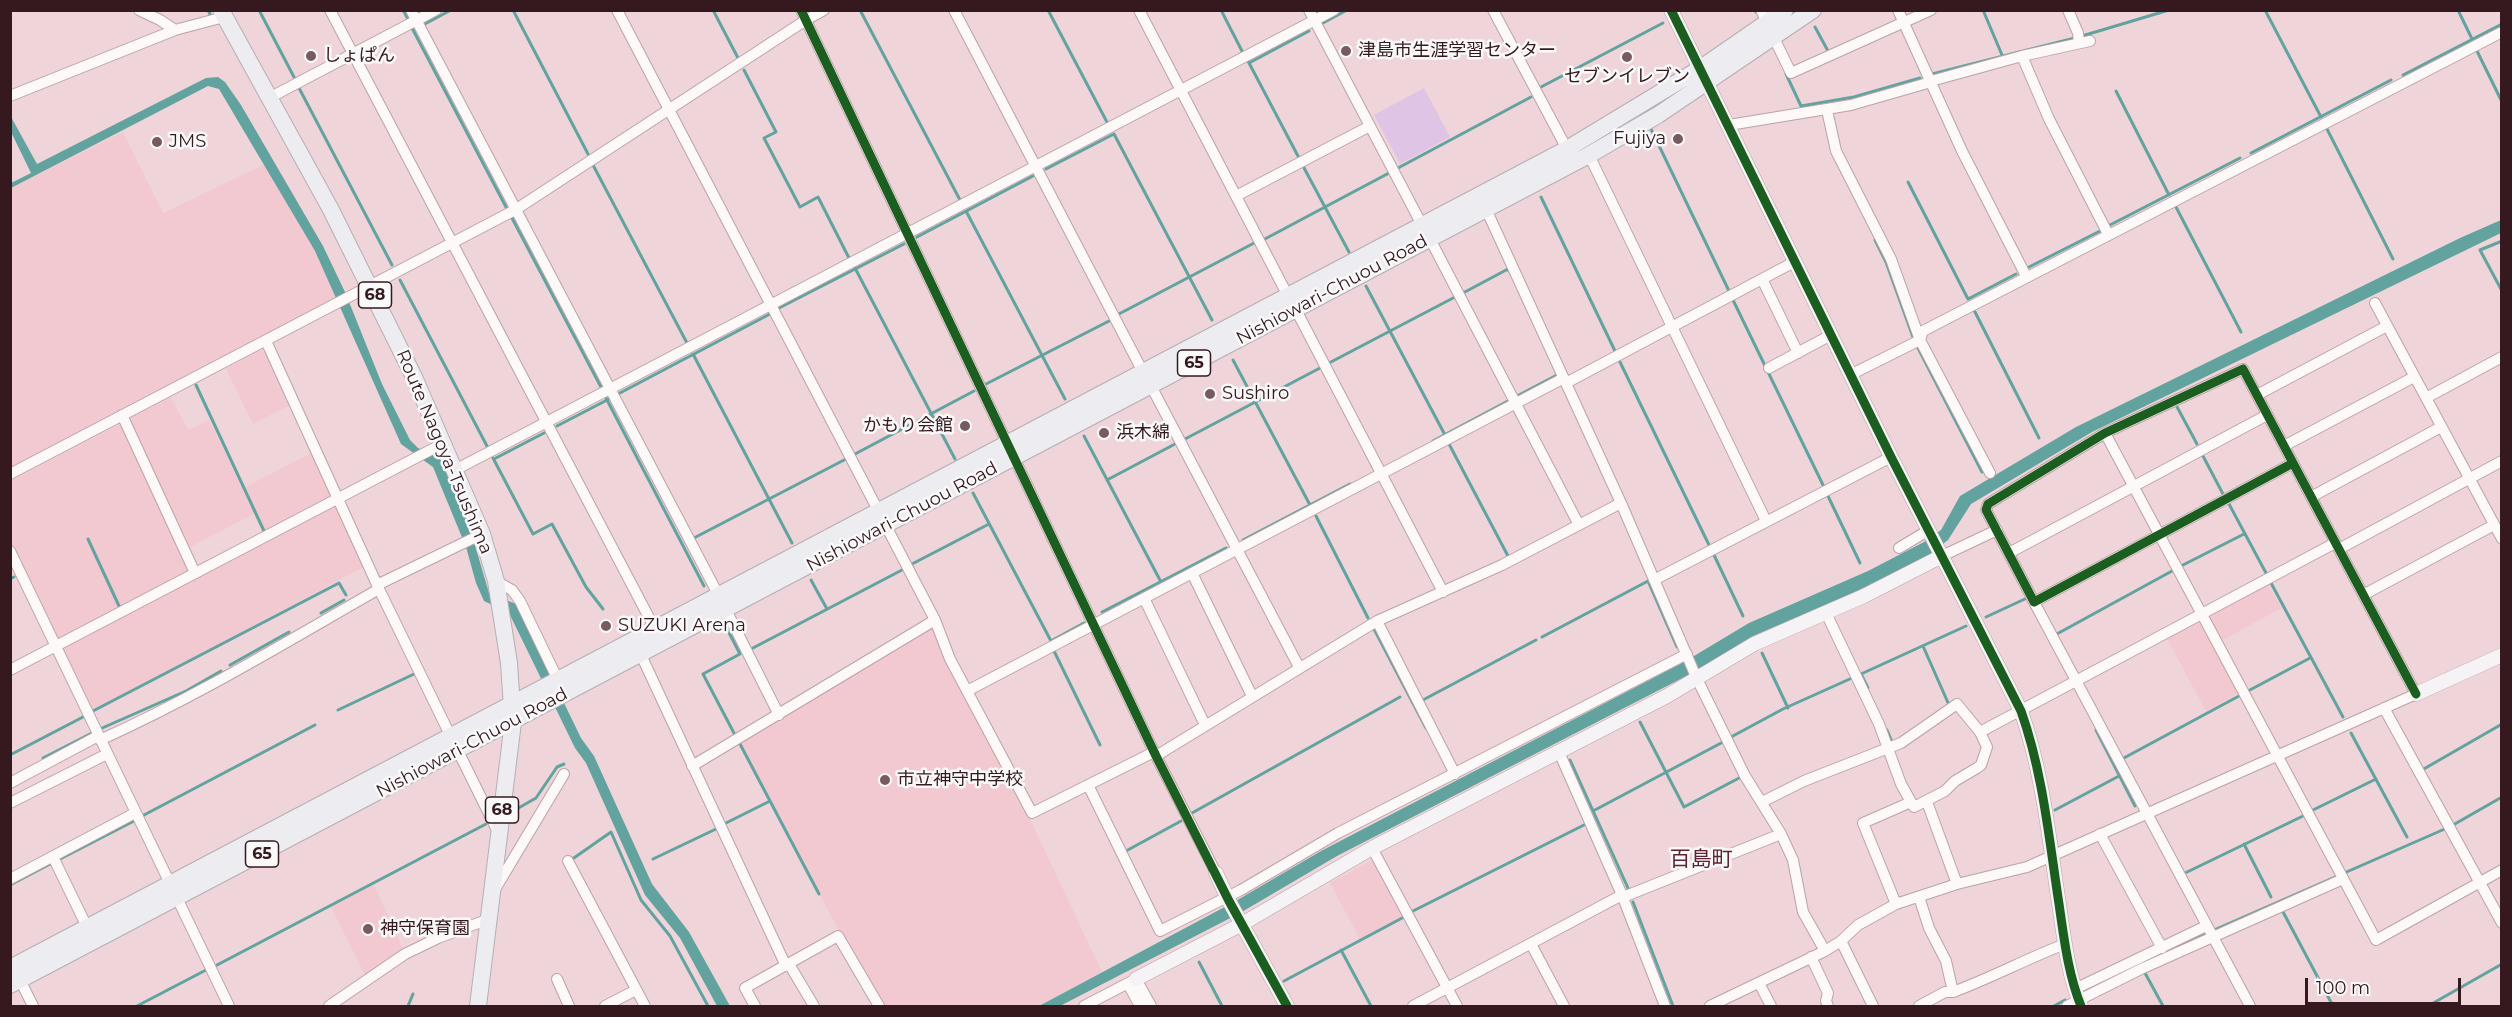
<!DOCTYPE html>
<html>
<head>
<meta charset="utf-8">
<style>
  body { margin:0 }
  #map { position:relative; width:2512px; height:1017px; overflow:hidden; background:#efd5d9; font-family:Montserrat,sans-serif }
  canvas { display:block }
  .frame { position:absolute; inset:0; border:12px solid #36191f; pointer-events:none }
  .scale { position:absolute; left:2305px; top:978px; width:156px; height:27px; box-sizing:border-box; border:3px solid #36191f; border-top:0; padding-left:8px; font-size:18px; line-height:21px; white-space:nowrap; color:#36191f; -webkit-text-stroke:4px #f9f9f9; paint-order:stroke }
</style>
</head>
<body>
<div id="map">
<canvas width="2512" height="1017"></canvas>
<div class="frame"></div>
<div class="scale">100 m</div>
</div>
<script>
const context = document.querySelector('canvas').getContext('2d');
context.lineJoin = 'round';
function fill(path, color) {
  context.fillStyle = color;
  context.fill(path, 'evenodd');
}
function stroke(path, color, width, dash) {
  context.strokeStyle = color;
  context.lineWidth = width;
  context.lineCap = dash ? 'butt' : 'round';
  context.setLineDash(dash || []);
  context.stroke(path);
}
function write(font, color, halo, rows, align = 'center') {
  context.font = font + ' Montserrat,"Noto Sans JP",sans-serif';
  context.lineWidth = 5;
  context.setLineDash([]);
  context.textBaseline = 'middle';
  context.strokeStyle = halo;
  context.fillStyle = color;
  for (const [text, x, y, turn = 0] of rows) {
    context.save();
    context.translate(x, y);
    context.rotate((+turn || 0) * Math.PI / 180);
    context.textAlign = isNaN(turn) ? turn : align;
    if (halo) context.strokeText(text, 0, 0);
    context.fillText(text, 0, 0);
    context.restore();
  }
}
const built = new Path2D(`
  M123 132 163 213 265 164 315 251 337 298 11 468V188Z
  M260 350 265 352 290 405 253 424 226 369Z
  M171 397 188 430 209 420 254 514 188 548 131 424 132 417Z
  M122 423 189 568 187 573 58 640 11 543V481Z
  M312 453 330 492 328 498 265 532 245 487Z
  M333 506 338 508 364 567 91 711 63 653 65 647Z
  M2268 584 2282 608 2221 641 2209 618 2210 613Z
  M2196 622 2202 625 2238 694 2206 711 2166 637Z
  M930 629 936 631 946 660 1030 819 1102 972 1039 1006H883L839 931 740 742Z
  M1374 859 1405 915 1360 939 1330 883Z
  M374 885 404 951 366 977 331 907Z`);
const green = new Path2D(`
  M1424 88 1450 137 1400 164 1374 115Z`);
const water = new Path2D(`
  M218 77 225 82 241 105 323 246 345 292 382 384 410 440 418 448 441 458 469 525 489 593 516 604 581 738 594 756 652 884 689 932 730 1006H717L680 938 645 895 586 763 575 748 509 613 484 601 476 583 466 547 433 467 401 444 315 251 219 89 208 86 11 188V183L31 173 11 132 10 115 37 164 206 78Z
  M2501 220V233L2092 432 1971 504 1948 540 1929 555 1857 591 1751 637 1698 670 1337 856 1240 913 1060 1006H1039L1234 902 1321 851 1684 662 1749 623 1868 571 1924 542 1941 530 1960 496 2076 427 2460 238Z`);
const stream = new Path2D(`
  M208 10 210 14
  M259 10 295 79
  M403 10 409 21
  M513 10 588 154
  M713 10 738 58
  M860 10 960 200
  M1048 10 1108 124
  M1221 10 1243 53
  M1755 10 1756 12
  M1983 10 2002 55
  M2265 10 2321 117
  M2458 10 2472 39
  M1323 23 1347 10
  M423 25 451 10
  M1815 27 1828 51
  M412 28 506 207
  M2082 36 2169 10
  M2477 51 2502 102
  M1248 61 1299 158
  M1249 63 1309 31
  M744 70 776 132 764 138 800 207 818 197 849 258
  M1786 74 1801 106 1854 97 1920 78
  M1932 74 2075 38
  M2403 75 2502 24
  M1541 87 1663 23
  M299 88 392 265
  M2116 91 2169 195
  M1651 129 1729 291
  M2327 129 2393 259
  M2251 153 2391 80
  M593 165 687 343
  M1303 166 1349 252
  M1398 168 1531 97
  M1046 169 1114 134 1212 320
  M1908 182 1968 299 2016 274
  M1541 197 1615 351
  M1325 207 1389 173
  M2176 207 2241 332
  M966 211 1065 399
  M512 218 602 389
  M2110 225 2240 158
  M917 237 1033 176
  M1263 240 1325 207
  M1875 240 1886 262 1913 337
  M2502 241 2480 250 2502 291
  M2029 267 2100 231
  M855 268 955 459
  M400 280 488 448
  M1366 286 1445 435
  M1463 293 1508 269 1509 271
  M1733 300 1824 487
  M779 308 904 244
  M1974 310 2039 438
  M1117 315 1256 242
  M1918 348 1982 472
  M693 354 792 543
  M1233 360 1310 505
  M1619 360 1709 545
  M1329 363 1455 297
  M986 384 1111 320
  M196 385 264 531
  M618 394 770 314
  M1519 395 1557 375 1556 372
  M606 398 704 586
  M2176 405 2197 444
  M557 426 609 399
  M1084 436 1161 582
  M1185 439 1320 368
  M1433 441 1508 401
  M1449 444 1508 556
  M855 454 974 391
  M2203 456 2223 494
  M493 458 533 534 552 524 586 587 603 609
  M494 459 544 433
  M1107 480 1175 444
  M973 493 1051 641 1084 623
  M1827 494 1860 563
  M2229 504 2266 573
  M1316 516 1368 618
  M88 539 119 606
  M692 539 846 459
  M1243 540 1350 484
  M1714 555 1743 616
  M912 564 989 524
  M2181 566 2244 534
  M10 579 14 577
  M811 580 827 609
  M2271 583 2343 717
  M1102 612 1226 548
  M321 613 344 600
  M1986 617 2027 598
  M725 625 740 654 703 674 735 735
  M1374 629 1426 728
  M2055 635 2172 571
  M1542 637 1648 581 1677 647
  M1923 646 1949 705 1951 704
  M751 649 902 570
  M1054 651 1100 745
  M1762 653 1788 708
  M230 665 289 632
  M1861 674 1966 626
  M1861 674 1868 688
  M2248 691 2310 658
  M1421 701 1536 640
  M338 710 414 674
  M93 711 339 583 346 595
  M1640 722 1684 807 1741 777
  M100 729 186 691 221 671
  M1887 730 1892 742
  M2096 730 2135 806
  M2351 733 2407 837
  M1731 737 1783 709 1852 678
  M740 744 819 894
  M10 755 83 717
  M43 758 92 733
  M2122 759 2239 696
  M1570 760 1628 888
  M2422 770 2502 724
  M515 810 536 798 557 767 564 764
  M2055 810 2119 776
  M1593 811 1723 742
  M2311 811 2376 779
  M1192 813 1400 697
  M144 815 315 725
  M726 823 770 801
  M2453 825 2502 797
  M2244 844 2271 897
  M1126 851 1181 821
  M60 859 134 821
  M653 859 716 829
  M571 860 611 832 641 900 670 936 708 1006
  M2183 874 2303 816
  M10 885 52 863
  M1633 902 1673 1006
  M2282 910 2333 1006
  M1413 911 1586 824
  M2214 930 2447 828
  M1341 950 1371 1006
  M2159 955 2208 933
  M1199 962 1222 1006
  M217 965 486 824
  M2145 973 2163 1006
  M1284 981 1404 917
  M2087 989 2124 972
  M137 1006 206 970
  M408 1006 413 994
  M2054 1006 2065 1000
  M2428 1006 2502 964`);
const street = new Path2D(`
  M139 10 160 20 175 30 224 17
  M330 10 655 629
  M411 10 719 596 779 715
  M617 10 879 512
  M801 10 1156 756 1216 873
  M954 10 1143 372
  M1139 10 1288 296
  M1309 10 1422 225
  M1493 10 1567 149
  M1761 10 1767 23
  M1898 10 1962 151 2026 276
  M2068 10 2078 33 2079 43
  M1774 38 1791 73 1931 10
  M2022 56 2049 119 2108 234
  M1931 81 2022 56 2090 41
  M10 96 175 30
  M269 98 436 10
  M1827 110 1836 151 1891 259 1920 340 1990 473
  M1729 125 1851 105 1931 82
  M1589 155 1766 521
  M1236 196 1370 126
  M1486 209 1621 503 1697 679 1745 776 1781 834 1793 860 1803 912 1825 951
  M1430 239 1579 525
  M1762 279 1798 353
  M2375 303 2502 539
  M1296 310 1443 592
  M266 341 379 589 451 737
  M1769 368 1831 335
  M1850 375 1920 340 1923 331 2502 32
  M1566 383 1796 261
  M1151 386 1299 667
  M2257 395 2387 326
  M2426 398 2502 357
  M122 415 195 573
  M2105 433 2376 940 2502 870
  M2284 446 2414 377
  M455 470 1334 10
  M10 474 515 210 806 20 824 10
  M2311 497 2441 427
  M886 526 935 620 950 659 1032 813 1154 752
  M1899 548 1929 530
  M2339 549 2502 461
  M10 551 229 1006
  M2009 553 2267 415
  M1942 556 1997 530
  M1192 573 1252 696
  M1654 580 1891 457
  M496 581 512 590 520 601 558 680
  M377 585 482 534
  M2363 595 2494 525
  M1144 598 1205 725
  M2034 602 2250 1006
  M1826 613 1879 724 1901 784 1911 802 1863 823 1896 904
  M1377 621 1455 774
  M641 655 786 966
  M10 670 444 443
  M967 691 1564 378
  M2384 708 2502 923
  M100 740C198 696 286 642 379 589
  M458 751 498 832
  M1559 752 1622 895 1665 1006
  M1156 756 1377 621 1502 565 1621 503
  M692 766 935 620
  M10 783 98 736
  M1088 785 1160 931 1241 890 1338 833 1687 654
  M1762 802 1804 781 1901 743 1957 704 1980 732
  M1911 802 1914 807 1945 791 1955 781 1977 768 1981 765 1987 747 1980 732 2335 543
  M1927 802 1957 884
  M10 803 107 754
  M2100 834 2162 948
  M1372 848 1457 1006
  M53 857 87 927
  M568 861 645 1006
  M10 879 135 813
  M494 891 564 774
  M1623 897 1781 834
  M1919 897 1929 928 1946 961 1953 992C1991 978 2026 959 2065 944
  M1841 941 1873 1006
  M1531 944 1564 1006
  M1811 957 1828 993 1826 1001 1828 1006
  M789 964 814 1006
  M557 979 569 1006
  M20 980 33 1006
  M1759 983 1771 1006
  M1128 984 1140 1006
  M2075 989 2206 926
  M329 1006 405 954 438 938 489 919
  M605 1006 636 990
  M755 1006 745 988 838 936 879 1006
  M1084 1006 1136 979 1151 1006
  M1413 1006 1622 895
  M1710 1006 1825 951 1841 941 1858 925 1896 904 1957 884 2027 867 2416 694 2243 369 2105 433 1988 504 1986 510 2034 602 2293 463
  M1919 1006 1945 992H1953
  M2067 1006 2141 969 2343 879`);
const secondary = new Path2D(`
  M1671 10 1891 457 2021 711C2043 773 2049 839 2059 904 2064 938 2068 974 2081 1006
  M2416 694 2502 655
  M1216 873 1229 901 1287 1006
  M1136 979 1242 924 1372 848 1667 696 1754 644 1864 596 1942 556`);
const primary = new Path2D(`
  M221 10 330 208 414 377 482 534 496 581 509 663 513 722 478 1006
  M10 968 1567 149 1701 68 1785 10
  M10 985 1589 155 1658 115 1813 10`);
const cycleway = new Path2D(`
  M801 10 1156 756 1229 901 1287 1006
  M1671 10 1891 457 2021 711C2043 773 2049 839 2059 904 2064 938 2068 974 2081 1006
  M2293 463 2034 602 1986 510 1988 504 2105 433 2243 369 2416 694`);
const markers = [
  [1346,51,6,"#775b60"],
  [311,56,6,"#775b60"],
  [1627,57,6,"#775b60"],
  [1678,139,6,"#775b60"],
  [157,142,6,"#775b60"],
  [1210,394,6,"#775b60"],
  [965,426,6,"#775b60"],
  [1104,433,6,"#775b60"],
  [606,626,6,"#775b60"],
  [885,780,6,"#775b60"],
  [368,929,6,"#775b60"]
];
const shields = [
  [375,295,33],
  [1194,363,33],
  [502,810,33],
  [262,854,33]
];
const shieldNames = [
  ["68",375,295],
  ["65",1194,363],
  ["68",502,810],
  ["65",262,854]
];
const poiNames = [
  ["津島市生涯学習センター",1358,51],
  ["しょぱん",323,56],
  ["セブンイレブン",1627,77,"center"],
  ["Fujiya",1666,139,"right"],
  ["JMS",169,142],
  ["Sushiro",1222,394],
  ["かもり会館",953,426,"right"],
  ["浜木綿",1116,433],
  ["SUZUKI Arena",618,626],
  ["市立神守中学校",897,780],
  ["神守保育園",380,929]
];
const streetNames = [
  ["Nishiowari-Chuou Road",1332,290,-28],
  ["Route Nagoya-Tsushima",444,452,67],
  ["Nishiowari-Chuou Road",902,517,-28],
  ["Nishiowari-Chuou Road",472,743,-28]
];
const quarterNames = [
  ["百島町",1701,860]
];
fill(built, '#f2c9d0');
fill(green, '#e0c4e5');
fill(water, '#62a39f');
stroke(stream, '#62a39f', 3);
stroke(street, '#bba2a6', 12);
stroke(secondary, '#bba2a6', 15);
stroke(primary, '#b6adb5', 18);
stroke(street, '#fdf9f9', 10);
stroke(secondary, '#f5f3f5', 14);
stroke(primary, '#ededf1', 16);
stroke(cycleway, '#1b5e20', 9);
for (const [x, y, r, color] of markers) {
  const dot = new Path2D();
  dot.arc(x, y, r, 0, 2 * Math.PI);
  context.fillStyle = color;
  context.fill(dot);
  stroke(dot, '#f9f9f9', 2);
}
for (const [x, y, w] of shields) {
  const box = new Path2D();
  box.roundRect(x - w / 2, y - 13, w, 26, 4.5);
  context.fillStyle = '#f9f9f9';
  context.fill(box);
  stroke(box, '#36191f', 1.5);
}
write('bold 16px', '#36191f', null, shieldNames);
write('18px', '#36191f', '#f9f9f9', poiNames, 'left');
write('18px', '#36191f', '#f9f9f9', streetNames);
write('21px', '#602131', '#f9f9f9', quarterNames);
</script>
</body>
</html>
